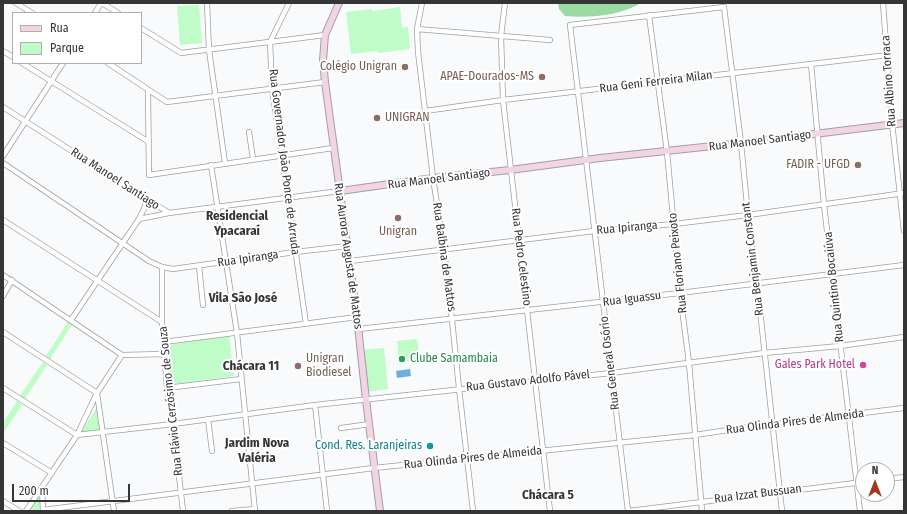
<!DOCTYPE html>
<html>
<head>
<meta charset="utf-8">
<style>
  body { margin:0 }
  #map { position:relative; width:907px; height:514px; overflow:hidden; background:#f8fafc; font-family:"Fira Sans Condensed",sans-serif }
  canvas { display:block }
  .frame { position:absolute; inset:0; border:4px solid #353536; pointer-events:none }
  .legend { position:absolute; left:12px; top:12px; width:130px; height:52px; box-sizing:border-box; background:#fff; border:1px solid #aeaeaf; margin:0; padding:5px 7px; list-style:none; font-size:12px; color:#353536 }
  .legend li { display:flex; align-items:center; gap:8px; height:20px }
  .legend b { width:20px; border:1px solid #aeaeaf }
  .north { position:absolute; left:855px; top:462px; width:40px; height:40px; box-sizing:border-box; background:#fff; border:1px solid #aeaeaf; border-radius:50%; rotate:0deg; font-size:11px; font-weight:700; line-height:16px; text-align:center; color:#353536 }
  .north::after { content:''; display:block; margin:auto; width:14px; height:18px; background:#a0381e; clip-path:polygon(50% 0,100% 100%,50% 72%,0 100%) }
  .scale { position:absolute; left:12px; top:484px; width:118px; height:18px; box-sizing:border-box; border:2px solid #353536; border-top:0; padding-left:5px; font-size:12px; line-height:14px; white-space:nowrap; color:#353536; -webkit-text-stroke:3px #fff; paint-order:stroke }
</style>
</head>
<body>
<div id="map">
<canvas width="907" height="514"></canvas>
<div class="frame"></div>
<ul class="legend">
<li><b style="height:5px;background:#f2d4e5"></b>Rua</li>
<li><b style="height:11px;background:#bffcc7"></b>Parque</li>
</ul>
<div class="north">N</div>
<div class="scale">200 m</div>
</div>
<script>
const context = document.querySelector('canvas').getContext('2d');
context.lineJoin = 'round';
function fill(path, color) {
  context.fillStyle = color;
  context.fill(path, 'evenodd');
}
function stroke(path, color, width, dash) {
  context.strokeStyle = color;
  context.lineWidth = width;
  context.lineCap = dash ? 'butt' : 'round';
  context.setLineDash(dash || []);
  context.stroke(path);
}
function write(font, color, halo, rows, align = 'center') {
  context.font = font + ' "Fira Sans Condensed",sans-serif';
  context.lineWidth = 4;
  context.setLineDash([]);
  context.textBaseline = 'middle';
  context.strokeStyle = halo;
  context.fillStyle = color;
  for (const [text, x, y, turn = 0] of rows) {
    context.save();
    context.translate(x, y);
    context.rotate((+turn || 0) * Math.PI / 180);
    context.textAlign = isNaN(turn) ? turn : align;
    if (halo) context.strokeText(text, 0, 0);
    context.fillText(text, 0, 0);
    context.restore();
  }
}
const green = new Path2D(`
  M199 5 202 43 180 45 177 6Z
  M400 7 402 28 408 27 410 49 378 53 377 51 351 54 346 12 372 9V11Z
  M68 322 72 325 50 359 46 356Z
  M229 335 234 376 168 385 162 346Z
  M417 339 420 359 399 362 397 341Z
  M384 348 388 389 367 392 362 350Z
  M43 362 47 365 25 399 20 396Z
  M17 401 22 405 3 434V423Z
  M97 407 100 431 81 432Z
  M40 490 41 511H27Z`);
const forest = new Path2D(`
  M558 3H641C619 16 591 18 565 16L559 9Z`);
const water = new Path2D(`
  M410 369 411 376 397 378 396 371Z`);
const street = new Path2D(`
  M16 3 32 13
  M102 3 118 13
  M207 3 209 50 225 163
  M289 3 270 42 272 88 306 324
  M422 3 417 29 418 52 433 178 444 249 452 320 459 388 473 511
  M505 3 501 36 503 100 550 511
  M883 3 892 123 904 231
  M95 13 101 3
  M649 15 667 152 680 293 689 363 702 511
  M141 28 181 53 325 35
  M417 29 550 40
  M3 51 13 57
  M22 63 149 142
  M108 63 167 102 325 82
  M811 64 824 205 860 511
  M148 90 149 175 333 148
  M3 107 169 213 340 191
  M425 111 503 100 888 55
  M249 132 253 159
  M3 156 63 63
  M3 163 149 261 162 267 173 269 295 252 348 246
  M211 165 237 333 255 511
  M139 219 169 213
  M3 220 162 322
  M350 261 594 231 674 224 748 215 904 193
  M199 266 203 305
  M162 267V322L167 388 173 424 183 511
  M3 275 122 355
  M3 296 12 280
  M71 320 139 219 148 200
  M359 329 680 293 904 265
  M3 332 97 393 114 511
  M164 342 357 317
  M122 355 164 354
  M3 388 77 435 173 424 315 405 611 373 764 353 840 346 904 337
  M167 388 241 379
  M315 405 327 511
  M208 419 212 451
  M341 428 370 424
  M3 443 52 473
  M887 479 904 477
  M42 487 43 511
  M3 501 19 511
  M43 510 374 468 695 435 755 426 904 408
  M26 511 77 435 97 393 122 355
  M232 511 255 509
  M628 511 570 25 724 7 741 143 748 215 757 283 782 511
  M629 511 863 482`);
const secondary = new Path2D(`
  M339 3 325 35 323 60 325 82 357 317 366 400 380 511
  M340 191 433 178 510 170 600 158 741 143 904 123`);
const markers = [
  [405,67,4,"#8d6e63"],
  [542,77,4,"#8d6e63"],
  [377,118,4,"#8d6e63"],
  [858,165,4,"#8d6e63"],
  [398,218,4,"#8d6e63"],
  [402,359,4,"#2e9e5b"],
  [863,365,4,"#d1479c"],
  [298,366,4,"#8d6e63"],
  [430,446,4,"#0f9aa8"]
];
const educationNames = [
  ["Colégio Unigran",397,67],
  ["APAE-Dourados-MS",534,77],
  ["UNIGRAN",385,118,"left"],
  ["FADIR - UFGD",850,165],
  ["Unigran",398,232,"center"],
  ["Unigran",306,359,"left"],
  ["Biodiesel",306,373,"left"]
];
const streetNames = [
  ["Rua Albino Torraca",889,81,-94],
  ["Rua Geni Ferreira Milan",656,82,-7],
  ["Rua Manoel Santiago",760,141,-7],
  ["Rua Governador João Ponce de Arruda",284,162,83],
  ["Rua Manoel Santiago",115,179,33],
  ["Rua Manoel Santiago",439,179,-7],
  ["Rua Ipiranga",627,228,-5],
  ["Rua Aurora Augusta de Mattos",348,256,82],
  ["Rua Balbina de Mattos",444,257,82],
  ["Rua Pedro Celestino",521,257,83],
  ["Rua Ipiranga",248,259,-8],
  ["Rua Benjamin Constant",753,259,-97],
  ["Rua Floriano Peixoto",678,263,-96],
  ["Rua Quintino Bocaiúva",834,287,-96],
  ["Rua Iguassu",632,299,-7],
  ["Rua General Osório",610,363,-97],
  ["Rua Gustavo Adolfo Pável",528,381,-6],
  ["Rua Flávio Cerzósimo de Souza",171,401,-96],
  ["Rua Olinda Pires de Almeida",795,422,-7],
  ["Rua Olinda Pires de Almeida",473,458,-6],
  ["Rua Izzat Bussuan",758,494,-7]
];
const leisureNames = [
  ["Clube Samambaia",410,359]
];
const hotelNames = [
  ["Gales Park Hotel",855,365]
];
const cultureNames = [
  ["Cond. Res. Laranjeiras",422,446]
];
const neighbourhoodNames = [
  ["Residencial",237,216],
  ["Ypacaraí",237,231],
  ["Vila São José",243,298],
  ["Chácara 11",251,366],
  ["Jardim Nova",257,443],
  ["Valéria",257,458],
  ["Chácara 5",548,495]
];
fill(green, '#bffcc7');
fill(forest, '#9bdba3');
fill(water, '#6daee2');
stroke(street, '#9fa0a3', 6);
stroke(secondary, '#9fa0a3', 8);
stroke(street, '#fff', 4.5);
stroke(secondary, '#f2d4e5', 6);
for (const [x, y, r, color] of markers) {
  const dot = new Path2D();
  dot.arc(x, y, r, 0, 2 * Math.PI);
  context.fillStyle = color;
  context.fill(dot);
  stroke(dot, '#fff', 1.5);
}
write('12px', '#785e54', '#fff', educationNames, 'right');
write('12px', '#353536', '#fff', streetNames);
write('12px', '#27864d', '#fff', leisureNames, 'left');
write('12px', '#b23c85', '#fff', hotelNames, 'right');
write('12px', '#0d838f', '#fff', cultureNames, 'right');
write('bold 13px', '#353536', '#fff', neighbourhoodNames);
</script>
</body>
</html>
